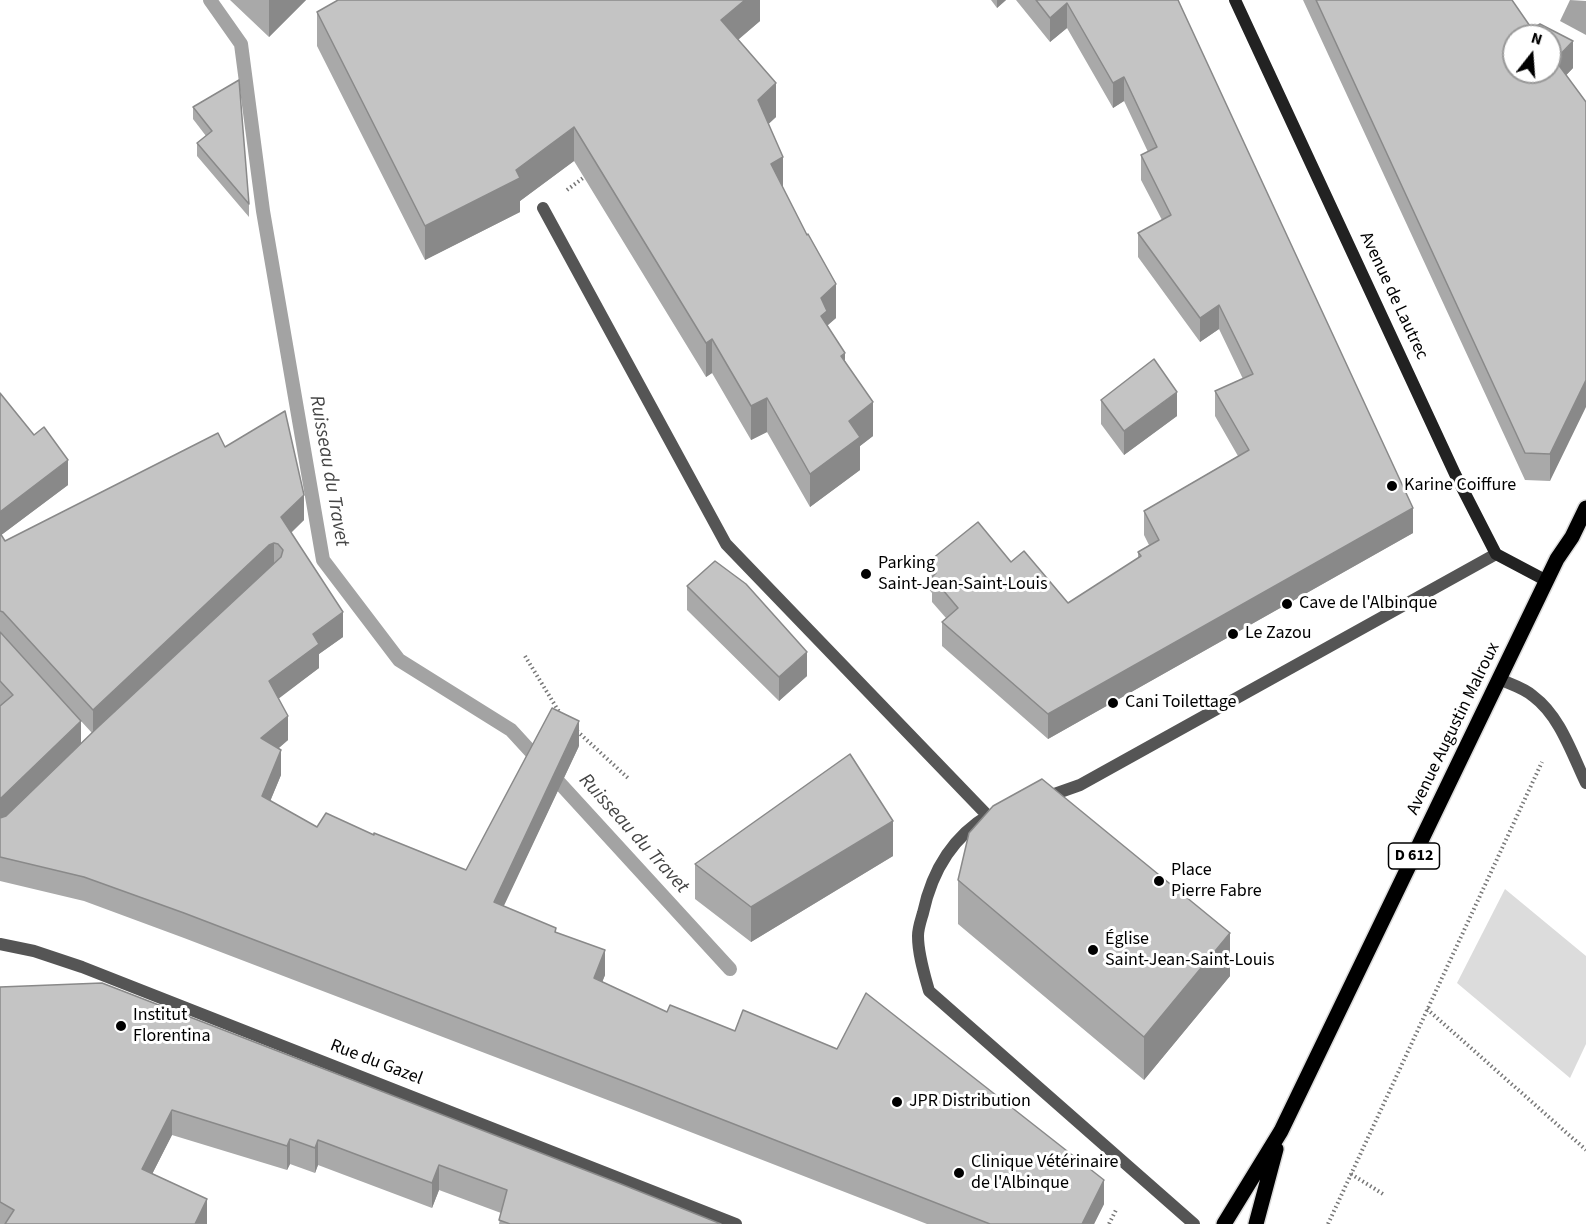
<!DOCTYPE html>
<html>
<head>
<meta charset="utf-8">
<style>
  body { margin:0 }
  #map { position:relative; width:1586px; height:1224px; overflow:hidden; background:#fff; font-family:"Source Sans 3",sans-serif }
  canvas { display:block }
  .north { position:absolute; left:1502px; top:24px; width:60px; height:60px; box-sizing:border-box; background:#fff; border:2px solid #999; border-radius:50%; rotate:17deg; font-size:16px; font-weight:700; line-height:24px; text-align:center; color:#000 }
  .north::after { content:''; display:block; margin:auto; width:21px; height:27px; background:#000; clip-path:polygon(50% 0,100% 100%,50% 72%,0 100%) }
</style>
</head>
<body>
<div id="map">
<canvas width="1586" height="1224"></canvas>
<div class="north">N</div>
</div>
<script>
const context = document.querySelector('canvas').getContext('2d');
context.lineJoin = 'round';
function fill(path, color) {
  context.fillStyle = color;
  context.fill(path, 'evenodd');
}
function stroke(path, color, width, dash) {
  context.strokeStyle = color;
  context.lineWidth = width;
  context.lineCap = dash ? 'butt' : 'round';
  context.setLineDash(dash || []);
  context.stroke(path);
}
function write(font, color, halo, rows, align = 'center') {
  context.font = font + ' "Source Sans 3",sans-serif';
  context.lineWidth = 6;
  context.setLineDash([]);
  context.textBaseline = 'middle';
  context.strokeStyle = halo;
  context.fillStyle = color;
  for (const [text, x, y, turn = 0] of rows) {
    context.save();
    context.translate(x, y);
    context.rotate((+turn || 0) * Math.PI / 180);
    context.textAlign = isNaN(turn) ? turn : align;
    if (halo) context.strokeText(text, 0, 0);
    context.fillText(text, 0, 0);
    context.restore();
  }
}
const green = new Path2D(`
  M1505 889 1586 956V1044L1570 1078 1457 983Z`);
const water = new Path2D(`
  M1570 0 1586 1V35L1560 21Z`);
const stream = new Path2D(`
  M210 0 241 44 263 211 323 560 399 660 511 730 730 969`);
const path = new Path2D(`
  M567 190 587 175
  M525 656 561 715
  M577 731 629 779
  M1427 1009 1586 1150
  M1351 1174 1383 1194
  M1109 1224 1117 1208
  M1328 1224 1542 762`);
const minor = new Path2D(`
  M543 208 726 544 988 816
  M1499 679C1510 684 1524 688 1533 696 1560 716 1572 754 1586 783
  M1046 797 1080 785 1496 554
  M989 815C952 837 932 871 923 913 921 920 918 928 918 936 918 954 924 973 929 991L1194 1224`);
const tertiary = new Path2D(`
  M0 944 34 951 82 967 736 1224`);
const secondary = new Path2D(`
  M1235 0 1455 474 1496 554 1547 581`);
const primary = new Path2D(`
  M1224 1224 1281 1131 1557 559 1572 537 1586 508
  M1256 1224 1276 1149`);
const wall = new Path2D(`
  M230 0H306L269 37Z
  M760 0V21L738 40 776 117 768 124 783 188 836 318 827 325 845 361 873 436 860 446V470L810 507 767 432 751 440 712 373 706 377 574 161 520 201V212L425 260 317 46V12Z
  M991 0H1006L997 8Z
  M1016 0H1178L1413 533 1048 739 942 646V622L946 618 932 602V593L927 587V563L1011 562 1068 603 1138 558V552L1149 545 1144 535V511L1238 456 1215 416V391L1243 379 1219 329 1200 342 1138 257V233L1162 220 1141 180V155L1148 152 1124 101 1113 108 1067 28 1050 42Z
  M1303 0H1512L1532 29 1573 68 1566 75 1550 481 1525 480Z
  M239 80 249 204V217L197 156V143L206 136 193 119V107Z
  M0 393 68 485 1 535 5 541 225 447 304 520 291 533 343 637 319 654V668L278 698 288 740 279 748 281 775 270 801 317 827 374 835 466 870 579 746 503 906 556 933 605 975 602 982 667 1012 1104 1204 1094 1224H927L639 1112 184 938 84 901 0 881ZM81 721 92 733 81 744Z
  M1101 400 1177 416 1124 455 1101 424Z
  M687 586 807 676 779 701 687 610Z
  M893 856 751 942 695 899V864Z
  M958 880 1230 976 1144 1080 958 924Z
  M0 987 721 1224H499L501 1213 439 1190 432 1208 318 1165 315 1173 290 1164 287 1170 172 1135 152 1174 207 1224H0Z`);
const shadedWall = new Path2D(`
  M269 0H306L269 37Z
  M745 0H760V21L721 54V20Z
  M997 0H1006L997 8Z
  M1067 3V28L1050 42V18Z
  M1573 41V68L1555 87V60Z
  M1124 77V101L1113 108V83Z
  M776 83V117L758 134V100Z
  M574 127V161L520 201V212L425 260V226L516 170Z
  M783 157V191L771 164Z
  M836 284V318L827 326 821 350V298Z
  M1219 305V329L1200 342V318Z
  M712 339V373L706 377V343Z
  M845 353V387L841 356Z
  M1586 380V407L1550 481V454Z
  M1177 392V416L1124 455V431Z
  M767 398V432L751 440V406Z
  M873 402V436L860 446V470L810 507V474L849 421Z
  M68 460V485L0 536V512Z
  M304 495V520L281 542V517Z
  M1413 508V533L1048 739V714Z
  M274 543V568L93 734V710L269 545Z
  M343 612V637L319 654V668L269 706V681L313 634Z
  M807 652V676L779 701V677Z
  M288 716V740L261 763V738Z
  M81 721V746L0 824V799Z
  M579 721V746L494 927V902Z
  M281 750V775L262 821V796Z
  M893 821V856L751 942V907Z
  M1230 933V976L1144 1080V1037Z
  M605 950V975L594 1003V978Z
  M172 1110V1135L142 1194V1169Z
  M290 1139V1164L287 1170V1146Z
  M318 1140V1165L315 1173V1148Z
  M439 1165V1190L432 1208V1183Z
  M1104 1180V1204L1094 1224H1082Z
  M207 1199V1224H195Z`);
const building = new Path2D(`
  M338 0H745L721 20 776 83 758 100 783 157 771 164 807 235 808 234 836 284 821 298 827 311 821 316 845 353 841 356 873 402 849 421 860 437 810 474 767 398 751 406 712 339 706 343 574 127 516 170 520 178 425 226 317 12Z
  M1036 0H1178L1413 508 1048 714 942 622 958 608 932 577 936 573 927 563 978 522 1011 562 1024 551 1068 603 1141 556 1138 552 1159 540 1144 511 1249 450 1215 391 1253 374 1219 305 1200 318 1138 233 1171 215 1141 155 1157 147 1124 77 1113 83 1067 3 1050 18Z
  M1316 0H1512L1532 29 1540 24 1573 41 1555 60 1586 102V380L1550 454 1525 453ZM1514 36H1550V72H1514Z
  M239 80 249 204 197 143 212 131 193 107Z
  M1154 359 1177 392 1124 431 1101 400Z
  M0 393 34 435 44 427 68 460 0 512Z
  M285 411 304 495 281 517 343 612 313 634 319 644 269 681 288 716 261 738 281 750 262 796 317 827 326 813 374 835V833L466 870 552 708 579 721 494 902 556 928 555 932 605 950 594 978 667 1012 670 1005 735 1031 743 1010 837 1049 866 993 1104 1180 1082 1224H990L639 1087 184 913 84 877 0 857V818L6 816 98 727 281 557 283 550 278 544 274 543 269 545 93 710 3 612 0 611V533L5 541 218 433 225 447Z
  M715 561 746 584 807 652 779 677 687 586Z
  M0 632 81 721 0 799V706L13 695 0 681Z
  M850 754 893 821 751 907 695 864Z
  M1042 779 1230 933 1144 1037 958 880 969 833 993 806Z
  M102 983 621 1184 721 1224H510L499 1220 507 1190 439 1165 432 1183 318 1140 315 1148 290 1139 287 1146 172 1110 142 1169 207 1199 195 1224H5L14 1210 0 1202V987Z`);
const markers = [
  [1392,486,6,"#000"],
  [866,574,6,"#000"],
  [1287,604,6,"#000"],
  [1233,634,6,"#000"],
  [1113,703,6,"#000"],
  [1159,881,6,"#000"],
  [1093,950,6,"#000"],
  [121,1026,6,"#000"],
  [897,1102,6,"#000"],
  [959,1173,6,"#000"]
];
const shields = [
  [1414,856,51]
];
const shieldNames = [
  ["D 612",1414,856]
];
const streetNames = [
  ["Avenue de Lautrec",1393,296,65],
  ["Avenue Augustin Malroux",1454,729,-64],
  ["Rue du Gazel",376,1063,21]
];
const poiNames = [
  ["Karine Coiffure",1404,486],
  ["Parking",878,564],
  ["Saint-Jean-Saint-Louis",878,585],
  ["Cave de l'Albinque",1299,604],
  ["Le Zazou",1245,634],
  ["Cani Toilettage",1125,703],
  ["Place",1171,871],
  ["Pierre Fabre",1171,892],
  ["Église",1105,940],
  ["Saint-Jean-Saint-Louis",1105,961],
  ["Institut",133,1016],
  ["Florentina",133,1037],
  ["JPR Distribution",909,1102],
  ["Clinique Vétérinaire",971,1163],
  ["de l'Albinque",971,1184]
];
const waterNames = [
  ["Ruisseau du Travet",328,471,80],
  ["Ruisseau du Travet",633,834,48]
];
fill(green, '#dcdcdc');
fill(water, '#a3a3a3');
stroke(stream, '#a3a3a3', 14);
stroke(primary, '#dbdbdb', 18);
stroke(path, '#777', 4, [1.5, 3]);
stroke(minor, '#555', 12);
stroke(tertiary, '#555', 12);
stroke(secondary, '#222', 12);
stroke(primary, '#000', 15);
fill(wall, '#a9a9a9');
fill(shadedWall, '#898989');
fill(building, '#c4c4c4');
stroke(building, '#898989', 1.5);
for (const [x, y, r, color] of markers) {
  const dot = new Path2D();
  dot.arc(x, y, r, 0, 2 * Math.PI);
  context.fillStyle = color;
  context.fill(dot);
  stroke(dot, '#fff', 2);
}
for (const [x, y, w] of shields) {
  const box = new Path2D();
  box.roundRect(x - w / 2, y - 13, w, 26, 4.5);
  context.fillStyle = '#fff';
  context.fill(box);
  stroke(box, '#000', 1.5);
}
write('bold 16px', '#000', null, shieldNames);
write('18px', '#000', '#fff', streetNames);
write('18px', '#000', '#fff', poiNames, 'left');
write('italic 20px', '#444', '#fff', waterNames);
</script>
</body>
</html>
